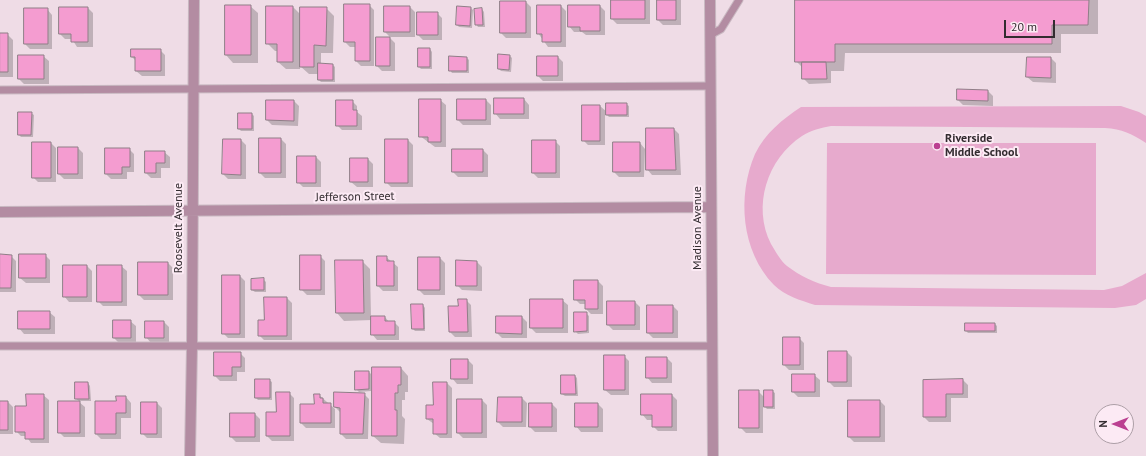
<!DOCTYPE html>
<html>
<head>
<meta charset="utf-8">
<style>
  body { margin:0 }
  #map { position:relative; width:1146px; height:456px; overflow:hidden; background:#efdce6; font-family:"PT Sans",sans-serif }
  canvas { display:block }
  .north { position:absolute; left:1094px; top:404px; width:40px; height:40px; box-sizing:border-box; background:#fceaf4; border:1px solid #ac9ea6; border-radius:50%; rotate:270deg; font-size:11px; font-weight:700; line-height:16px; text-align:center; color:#332c30 }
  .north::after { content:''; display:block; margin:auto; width:14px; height:18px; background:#bb4091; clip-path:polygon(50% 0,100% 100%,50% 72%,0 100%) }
  .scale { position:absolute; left:1004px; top:20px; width:51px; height:18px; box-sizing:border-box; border:2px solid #332c30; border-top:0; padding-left:5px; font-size:12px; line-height:14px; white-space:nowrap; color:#332c30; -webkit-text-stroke:3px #fceaf4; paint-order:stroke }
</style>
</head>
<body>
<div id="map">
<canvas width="1146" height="456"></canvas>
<div class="north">N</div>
<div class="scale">20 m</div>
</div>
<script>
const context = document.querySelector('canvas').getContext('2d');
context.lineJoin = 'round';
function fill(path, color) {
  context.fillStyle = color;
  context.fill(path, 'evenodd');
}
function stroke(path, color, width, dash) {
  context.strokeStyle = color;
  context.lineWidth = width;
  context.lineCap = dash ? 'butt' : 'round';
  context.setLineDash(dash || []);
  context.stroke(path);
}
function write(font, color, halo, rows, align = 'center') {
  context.font = font + ' "PT Sans",sans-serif';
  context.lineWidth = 4;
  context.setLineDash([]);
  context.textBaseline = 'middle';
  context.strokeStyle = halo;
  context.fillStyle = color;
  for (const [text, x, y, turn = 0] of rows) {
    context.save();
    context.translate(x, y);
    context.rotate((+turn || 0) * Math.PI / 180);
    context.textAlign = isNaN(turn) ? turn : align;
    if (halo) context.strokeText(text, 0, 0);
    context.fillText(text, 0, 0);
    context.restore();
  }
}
const green = new Path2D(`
  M1121 106 1139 112 1146 116V143C1132 134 1122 129 1105 128L831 126C821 128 811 130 802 136 767 159 752 206 771 244 776 252 780 260 787 266 800 276 815 283 831 287L1104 290 1122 286 1146 273V299L1136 305 1115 308 815 305C800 300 785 296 774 285 741 251 737 196 755 154 765 133 783 119 801 107Z
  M827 143H1096V275L826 274Z`);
const shadow = new Path2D(`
  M612 0H650V24H617L612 19Z
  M658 0H681V25H663L658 20Z
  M796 0H1098V34H1061V53H845L844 71H831V83L809 84 803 78V68L796 61Z
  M501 2H526L531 7V38H506L501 33Z
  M369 5 374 10V66H361L356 61V47H350L345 42Z
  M250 6 258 13V63H233L226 55Z
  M561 6 566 11V47H548L538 33Z
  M569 6H600L605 11V35H586L582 32H574L569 26Z
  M293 7 301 15 326 8 334 16 333 53H321V64L333 65 335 67V82H321L319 80V74H309L300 66V69H286L278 62V51H275L267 43Z
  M410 7 415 12V37H390L385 32Z
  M60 8H88L93 13V47H77L72 39H65L60 34Z
  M471 8 473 10 472 28 459 27 457 25Z
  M47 9 52 15V49H30L25 44Z
  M482 9 484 12 485 27H478L476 24Z
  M437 13 442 18V40H423L418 35Z
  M0 34H7L13 40V77H0Z
  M390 38 395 43V71H382L377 66Z
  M430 49 432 52V69H421L419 67Z
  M160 50 165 55V76H142L136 71V61L132 57Z
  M43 56 49 61V84H24L19 79Z
  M510 56 512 58 511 72 501 71 499 69Z
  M558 57 563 62V81H543L538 76Z
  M467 58 469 60V73H452L450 70Z
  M1051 58 1056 63V83L1033 82 1027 77Z
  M988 91 993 96V106L963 105 958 100Z
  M495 99H524L529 105V119H500L495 113Z
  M440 100 446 105V147H435L420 136Z
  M458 100H486L491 105V125H463L458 120Z
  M294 101 299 106 298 126 272 125 267 120Z
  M352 101 357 106V112L362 116V130H342L337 125Z
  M626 104 629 106V117H609L605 113V145H588L583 140V106H600L607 112Z
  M31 113 34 115 33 137H21L19 135Z
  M252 114 254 116V131H241L239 129Z
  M674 129 679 134 681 175H652L647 169Z
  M260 139H281L286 144V178H265L260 173Z
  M224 140H241L246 145V179H228L223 174Z
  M408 140 413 145V187H391L386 182Z
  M555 141 560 146V178H538L533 173Z
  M51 143 56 148V182H38L33 177Z
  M640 143 645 149 644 177H619L614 172Z
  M59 148H78L83 153V179H64L59 174Z
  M129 149 134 154V172H127V179H111L106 174Z
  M483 150 488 155V177H458L453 172Z
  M164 152 170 157V168H161V178H151L146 173Z
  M316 157 321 162V187H303L298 182Z
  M368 159 373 164V187H357L351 182Z
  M0 255 11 256 16 261V292H0Z
  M45 255 50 260V283H26L20 278Z
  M320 256 325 261V295H307L301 289Z
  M386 257 398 267V291H383L378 286Z
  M440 258 445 263V295H424L419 290Z
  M336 261H362L370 269 371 317H385L389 322H394L399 327V340H377L372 334V320L344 321 337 313Z
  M477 262 482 267V291L462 290 457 285Z
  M168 263 173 268V300H144L139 295Z
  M87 266 92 271V302H69L64 296Z
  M121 266 127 271V306H103L98 301Z
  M240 276 245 281V338H228L223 333Z
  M263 279 266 282V292H255L252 290Z
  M598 281 603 286V314H591L586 309V304H580L575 299Z
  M287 298 292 303V340H264L259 335 265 321Z
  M466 300 471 305 472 337H455L450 332 459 307Z
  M562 300 568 305V333H536L531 328Z
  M635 302 640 307V330H613L608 325Z
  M423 305 425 308V331H415L413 329Z
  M673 306 678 311V338H653L648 333Z
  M49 312 55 317V334H24L19 328Z
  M586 313 589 316V333L578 334 575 331Z
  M522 317 527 322V338H502L497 333Z
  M114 321H130L136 326V343H119L114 338Z
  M164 322 169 327V343H151L146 337Z
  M995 324 997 326V333H968L966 331Z
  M799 338 804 343V370H789L784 365Z
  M847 352 852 357V387H834L829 382Z
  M240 353 245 358V372H237V381H220L215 376Z
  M624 356 629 361V395H611L605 390Z
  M667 358 672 363V383H652L647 377Z
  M468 360 473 365V384H457L452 378Z
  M401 368 408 376V392H405V400H402V416L405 419 404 444 381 443 373 436Z
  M369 372 371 374V391L359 392 356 389Z
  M814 375 820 380V397H798L793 392Z
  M562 376H575L577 378 578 396H565L562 394Z
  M269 380 272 382V400H258L256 398Z
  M963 380 968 385V398H951V422H929L924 417V381Z
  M88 383 90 386 91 401H79L76 399Z
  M447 383 452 388V438H440L434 433V424L427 419Z
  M758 391 765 398 772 391 775 393V409H767L763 405V433H746L740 427Z
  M289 393 294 398V441H272L267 436 277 413Z
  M335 393 364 394 369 399 368 439H346L341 434 340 412 335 407V428H306L301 423 315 405 319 395 335 409Z
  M43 395 49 400V443H31L26 436H21L16 431 27 407Z
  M672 395 677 400V431H658L653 426V420H647L642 414Z
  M126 397 131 403V418H121V439H101L96 434 117 402Z
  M522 398 527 403 526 427H503L498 422Z
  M482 400 487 405V438H463L458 433Z
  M880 401 885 406V442H854L849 437Z
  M0 402H8L13 407V434H0Z
  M79 402 85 407V437H64L59 432Z
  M157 403 162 408V438H147L142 433Z
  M552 404 557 409V432H535L530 427Z
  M598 404 603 409V432H581L576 426Z
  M255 414 260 419V442H236L231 437Z`);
const building = new Path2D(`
  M611 0H645V19H611Z
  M657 0H676V20H657Z
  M795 0H1089L1088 25H1052V44H835V62H795Z
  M500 1H526V33H500Z
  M344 4H370V61H355V42H344Z
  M225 5H251V55H225Z
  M537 5H561V42H542V34H537Z
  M568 5H600V31H580V27H568Z
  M266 6H293V62H277V44H266Z
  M384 6H410V32H384Z
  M457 6 471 7 470 26 456 25Z
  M59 7H88V42H71V34H59Z
  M300 7H327L326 46 314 45V67H300Z
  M24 8H48V44H24Z
  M482 8 483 25H475L474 9Z
  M417 12H438V35H417Z
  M0 33H8V72H0Z
  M376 37H390V66H376Z
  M418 48H430V67H418Z
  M131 49H161V71H135V57H131Z
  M498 54 510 55 509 70 498 69Z
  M18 55H44V79H18Z
  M449 56 467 57V71H449Z
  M537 56H558V76H537Z
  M1027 57H1051V78L1026 77Z
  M802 62H826L827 79H802Z
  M318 63 333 64V80H318Z
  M957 89 988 90V101L957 100Z
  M494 98H524V114H494Z
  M419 99H441V142H428V137H419Z
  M457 99H486V120H457Z
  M266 100H294V121L266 120Z
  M336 100H353V110H357V126H336Z
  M606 103H627V115H606Z
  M582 105H600V141H582Z
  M18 112H32L31 135H18Z
  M238 113H252V129H238Z
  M646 128H674L676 170H646Z
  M259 138H281V173H259Z
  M223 139H241V175L222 174Z
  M385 139H408V183H385Z
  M532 140H556V173H532Z
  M32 142H51V178H32Z
  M613 142H640V172H613Z
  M58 147H78V174H58Z
  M105 148H130V167H122V174H105Z
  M452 149H483V172H452Z
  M145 151H165V163H156V173H145Z
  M297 156H316V183H297Z
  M350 158H368V182H350Z
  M0 254 12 255 11 288H0Z
  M19 254H46V278H19Z
  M300 255H321V290H300Z
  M377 256H387V261H394V286H377Z
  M418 257H440V290H418Z
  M335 260H363L364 313H336Z
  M456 260 477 261V286H456Z
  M138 262H168V295H138Z
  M63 265H87V297H63Z
  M97 265H122V302H97Z
  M222 275H240V334H222Z
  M264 278V290H251V279Z
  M574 280H598V309H585V300H574Z
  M264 297H287V336H258V320H264Z
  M458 299H467L468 332H449L448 306H458Z
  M530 299H563V328H530Z
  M607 301H635V325H607Z
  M411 304H423L424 329H412Z
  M647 305H673V333H647Z
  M18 311H50V329H18Z
  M574 312H587V331L574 332Z
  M371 316H385V321H395V335H371Z
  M496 316H522V334L496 333Z
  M113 320H131V338H113Z
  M145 321H164V338H145Z
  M965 323H995V331H965Z
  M783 337H800V365H783Z
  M828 351H847V382H828Z
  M214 352H241V367H232V376H214Z
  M604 355H625V390H604Z
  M646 357H667V378H646Z
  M451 359H468V379H451Z
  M372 367H401V385H398V393H395V410H397V436H372Z
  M355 371H369V389L355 390Z
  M792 374H815V392H792Z
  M561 375H575L576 394H561Z
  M255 379H270V398H255Z
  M963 379V394H946V417H923V380Z
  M75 382H88L89 399H75Z
  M433 382H447V434H433V419H426V405H433Z
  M739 390H759V428H739Z
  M764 390H773V407H764Z
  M276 392H290V436H266V412H276Z
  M334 392 365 393 363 434H340V408L334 407Z
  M26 394H44V439H25V432H15V406H26Z
  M314 394H320V398H323V403H331V423H300V404H314Z
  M641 394H672V427H652V415H641Z
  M116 396H126V413H116V434H95V401H116Z
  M498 397H522V422H497Z
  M457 399H482V433H457Z
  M848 400H880V437H848Z
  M0 401H8V430H0Z
  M58 401H80V433H58Z
  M141 402H157V434H141Z
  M529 403H552V427H529Z
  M575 403H598V427H575Z
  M230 413H255V437H230Z`);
const lane = new Path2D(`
  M710 35 721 29 739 0
  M0 90 710 86
  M0 346H712`);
const street = new Path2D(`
  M710 0 713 456
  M0 212 711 207
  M190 456 192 346 194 0`);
const markers = [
  [937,146,4,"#bb4091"]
];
const poiNames = [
  ["Riverside",945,139],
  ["Middle School",945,153]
];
const streetNames = [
  ["Jefferson Street",355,197,-1],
  ["Roosevelt Avenue",179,228,-90],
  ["Madison Avenue",698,228,-90]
];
fill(green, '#e7aacd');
fill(shadow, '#0003');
fill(building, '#f49cd0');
stroke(building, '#8f7e87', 1);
stroke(lane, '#c9b9c2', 9);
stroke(street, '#c9b9c2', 12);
stroke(lane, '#b38ca2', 7);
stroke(street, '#b38ca2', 10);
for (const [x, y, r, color] of markers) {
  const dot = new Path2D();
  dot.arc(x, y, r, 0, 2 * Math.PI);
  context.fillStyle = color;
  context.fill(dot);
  stroke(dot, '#fceaf4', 1.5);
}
write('bold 12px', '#332c30', '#fceaf4', poiNames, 'left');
write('12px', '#332c30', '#fceaf4', streetNames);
</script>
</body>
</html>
